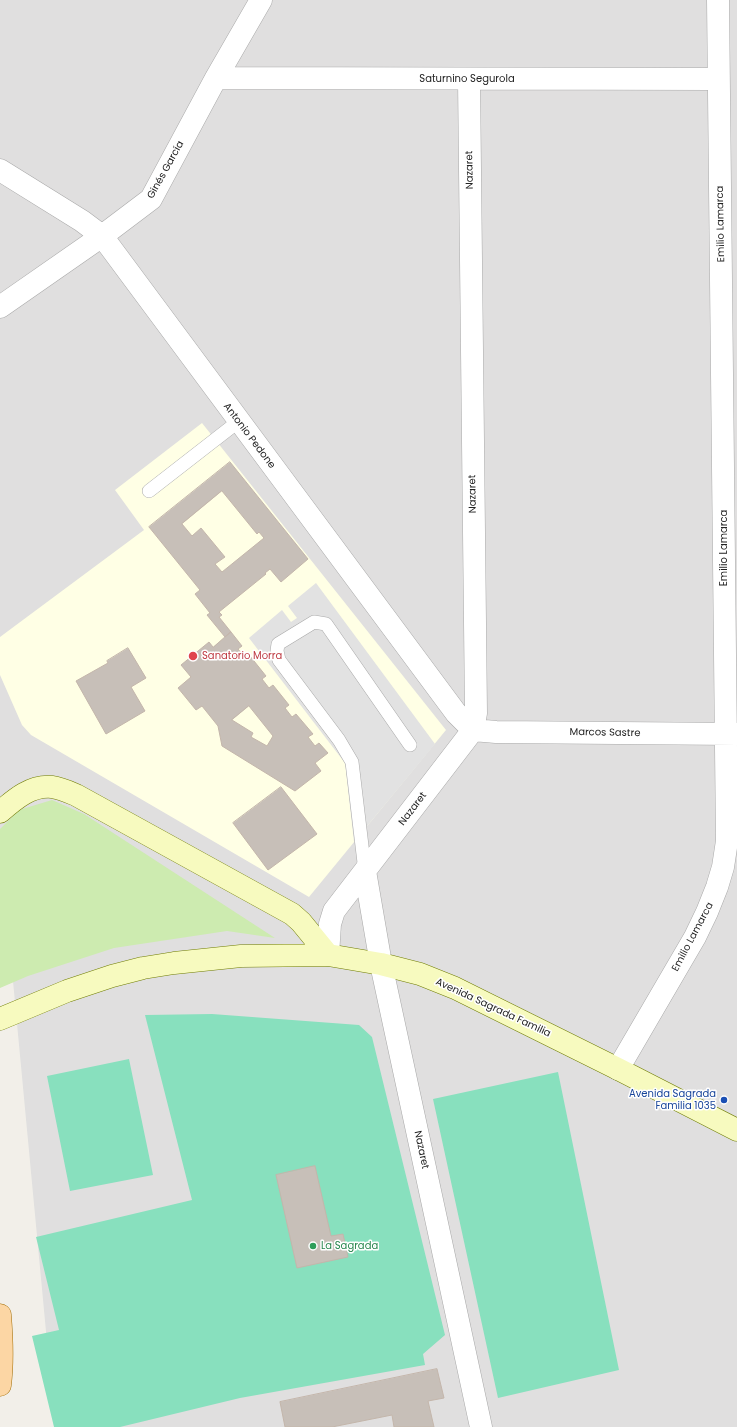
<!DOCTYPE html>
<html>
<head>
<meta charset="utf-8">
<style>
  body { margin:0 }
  canvas { display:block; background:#f2efe9 }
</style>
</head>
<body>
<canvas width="737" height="1427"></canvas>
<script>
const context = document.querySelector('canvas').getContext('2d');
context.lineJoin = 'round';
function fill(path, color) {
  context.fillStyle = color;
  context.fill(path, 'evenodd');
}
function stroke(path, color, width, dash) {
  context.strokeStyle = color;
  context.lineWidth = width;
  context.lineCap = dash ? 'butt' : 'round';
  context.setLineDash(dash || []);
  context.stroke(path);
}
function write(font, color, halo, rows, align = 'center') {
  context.font = font + ' Poppins,sans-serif';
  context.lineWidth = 3;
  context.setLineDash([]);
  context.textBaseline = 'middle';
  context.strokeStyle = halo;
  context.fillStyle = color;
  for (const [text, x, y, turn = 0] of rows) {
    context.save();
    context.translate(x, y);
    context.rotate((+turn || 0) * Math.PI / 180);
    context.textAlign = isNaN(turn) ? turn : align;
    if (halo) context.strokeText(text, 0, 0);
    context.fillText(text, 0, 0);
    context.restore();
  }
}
const residential = new Path2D(`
  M0 0H737V1427H55L0 843Z`);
const education = new Path2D(`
  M202 423 446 730 309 897 31 735 22 725 0 675V637L144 530 115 490Z`);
const grass = new Path2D(`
  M52 800 84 814 275 938 227 931 114 948 28 976 0 988V829L19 810Z`);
const pitch = new Path2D(`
  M212 1014 359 1025 372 1037 445 1335 423 1354 425 1365 240 1398 120 1427H54L32 1336 59 1330 36 1237 192 1200 145 1015Z
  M129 1059 153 1175 70 1191 47 1076Z
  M558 1072 619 1370 498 1398 433 1099Z`);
const parking = new Path2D(`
  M316 583 435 744 354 842 345 763 249 638 282 610 291 622 297 618 288 606Z`);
const building = new Path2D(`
  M230 462 308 559 281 582 270 569 265 573 266 574 219 612 222 615 219 617 231 632 225 637 207 615 210 613 195 594 200 590 149 527ZM222 491 257 534 259 532 264 538 222 572 215 564 225 557 201 528 192 536 182 524Z
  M231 632 242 646 238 649 246 659 250 656 266 676 262 679 269 688 273 685 289 705 285 708 292 717 296 714 313 734 308 737 315 746 319 743 328 753 315 763 321 771 295 791 222 746 218 726 202 706 196 710 178 688 191 677 181 665 209 642 213 647ZM249 706 273 736 267 746 251 737 253 733 232 720Z
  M128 648 146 678 131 687 145 711 106 734 76 681 108 663 107 661Z
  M281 787 317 834 268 870 233 823Z
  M315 1166 331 1236 343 1234 348 1257 297 1268 276 1175Z
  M437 1369 444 1398 428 1401 434 1427H394L392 1415 332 1427H285L280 1402Z`);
const lane = new Path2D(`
  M149 491 239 421
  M365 871 352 762 339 740 279 660 277 651 278 644 314 622 326 624 410 745`);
const street = new Path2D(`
  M216 78 718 79
  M0 170 82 221 102 236 456 713 473 730
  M0 307 102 236 151 199 216 78 261 0
  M473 730 496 732 737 734
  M365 871 381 964 481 1427
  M328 955 330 924 334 911 473 730 476 713 469 79
  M618 1069 695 937 707 912 717 887 723 867 727 841 718 0`);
const secondary = new Path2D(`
  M0 812C15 799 31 785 52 787 60 788 69 792 76 795L292 914 301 922 328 955
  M0 1019 67 991 112 976 143 968 174 963 241 956 328 955 381 964 420 974 455 988 618 1069 737 1130`);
const primary = new Path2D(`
  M0 1315C2 1339 3 1362 0 1385`);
const markers = [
  [193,656,5,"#e0444e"],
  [724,1100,4,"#1a4fb4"],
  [313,1246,4,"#2e9e5b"]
];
const streetNames = [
  ["Saturnino Segurola",467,79],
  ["Ginés García",166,170,-61],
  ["Nazaret",470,170,-91],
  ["Emilio Lamarca",721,224,-91],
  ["Antonio Pedone",249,436,53],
  ["Nazaret",473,494,-91],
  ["Emilio Lamarca",724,548,-90],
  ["Marcos Sastre",605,733,1],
  ["Nazaret",413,809,-53],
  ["Emilio Lamarca",693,937,-62],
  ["Avenida Sagrada Familia",493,1008,25],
  ["Nazaret",421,1150,78]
];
const healthNames = [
  ["Sanatorio Morra",202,656]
];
const transitNames = [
  ["Avenida Sagrada",716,1094],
  ["Familia 1035",716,1106]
];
const leisureNames = [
  ["La Sagrada",321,1246]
];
fill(residential, '#e0dfdf');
fill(education, '#ffffe5');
fill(grass, '#cdebb0');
fill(pitch, '#88e0be');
fill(parking, '#e2e2e2');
fill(building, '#c7bfb8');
stroke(building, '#c4b6ab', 1);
stroke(lane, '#a9a9a9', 14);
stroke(street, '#a9a9a9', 23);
stroke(secondary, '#707d05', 23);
stroke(primary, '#a06b00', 23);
stroke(lane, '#fff', 13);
stroke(street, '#fff', 22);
stroke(secondary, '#f7fabf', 22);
stroke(primary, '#fcd6a4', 22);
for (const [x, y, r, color] of markers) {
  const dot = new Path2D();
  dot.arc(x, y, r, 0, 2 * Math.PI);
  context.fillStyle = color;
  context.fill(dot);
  stroke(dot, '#fff', 1.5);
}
write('10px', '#222', '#fff', streetNames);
write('10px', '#be3a42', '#fff', healthNames, 'left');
write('10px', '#164399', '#fff', transitNames, 'right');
write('10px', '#27864d', '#fff', leisureNames, 'left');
</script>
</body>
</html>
